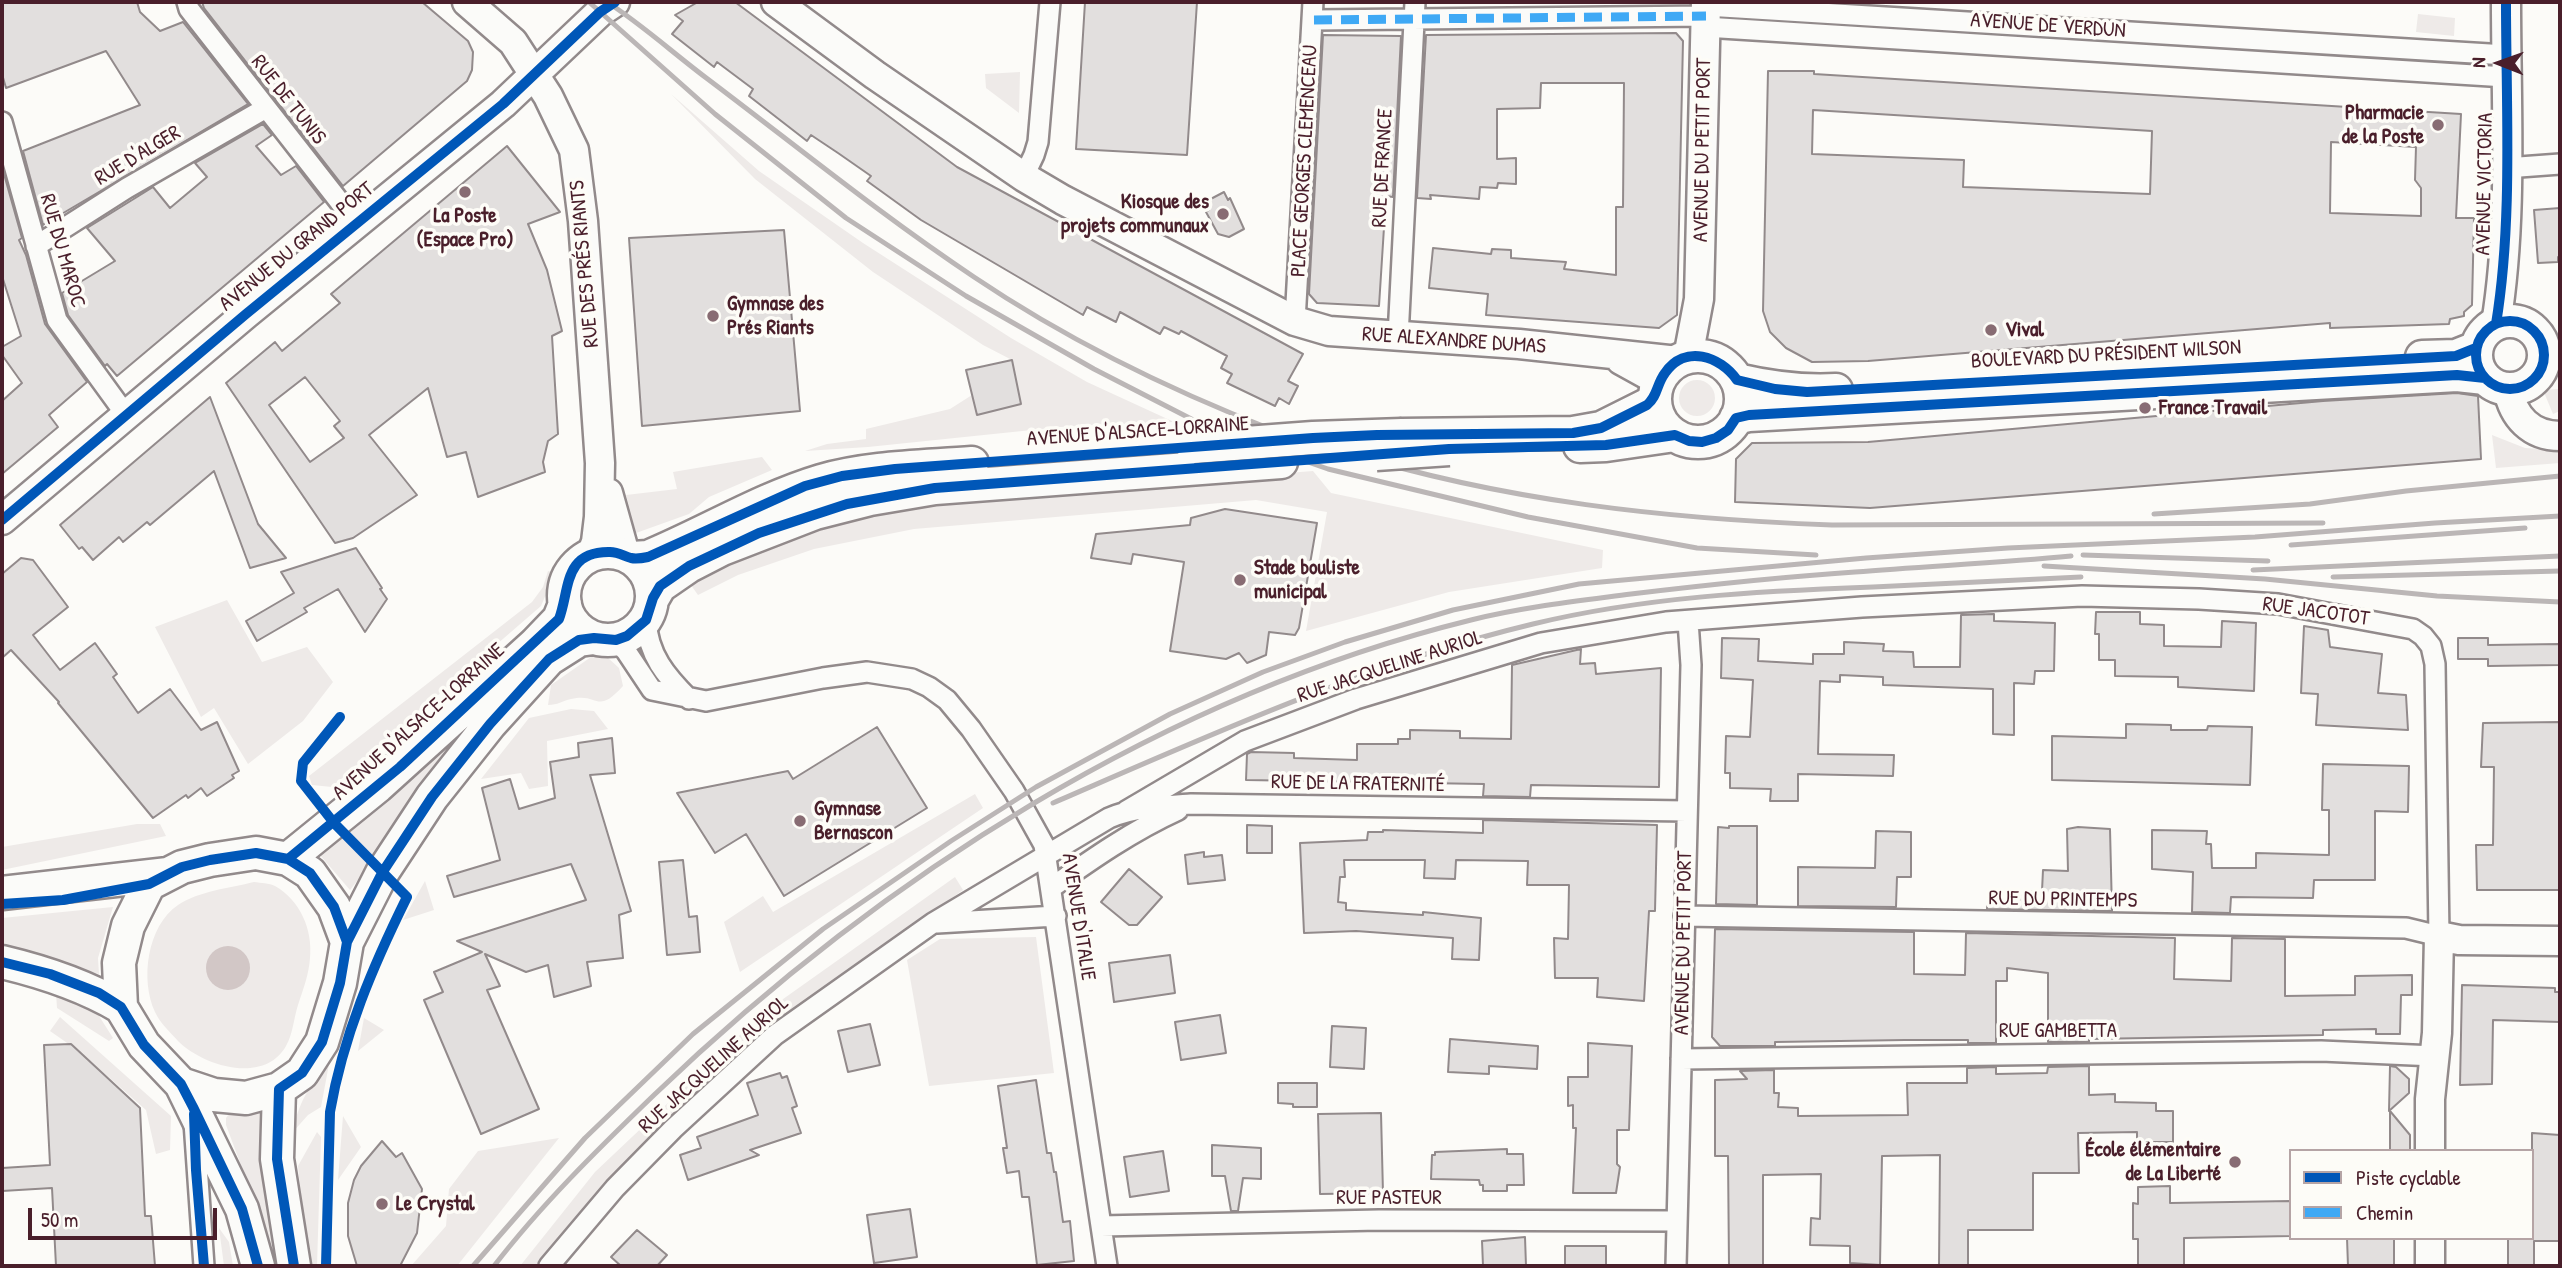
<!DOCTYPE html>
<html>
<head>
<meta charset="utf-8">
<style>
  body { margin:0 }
  #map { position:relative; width:2562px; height:1268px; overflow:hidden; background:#fcfbf8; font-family:"Patrick Hand",sans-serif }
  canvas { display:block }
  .frame { position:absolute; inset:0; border:4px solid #4a1f2b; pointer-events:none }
  .legend { position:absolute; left:2289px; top:1149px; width:245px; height:91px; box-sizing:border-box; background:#fdfcf7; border:2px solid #b5a4a5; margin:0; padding:9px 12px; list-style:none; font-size:21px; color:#4a1f2b }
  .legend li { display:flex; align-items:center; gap:14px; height:35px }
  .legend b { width:35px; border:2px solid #b5a4a5 }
  .north { position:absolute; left:2464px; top:28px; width:70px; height:70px; -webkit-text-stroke:5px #fdfcf7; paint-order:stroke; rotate:271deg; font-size:19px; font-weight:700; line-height:28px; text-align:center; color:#4a1f2b }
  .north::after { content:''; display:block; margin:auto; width:24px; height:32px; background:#4a1f2b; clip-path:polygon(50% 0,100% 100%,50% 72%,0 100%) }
  .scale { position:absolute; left:28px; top:1208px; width:189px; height:32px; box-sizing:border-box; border:4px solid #4a1f2b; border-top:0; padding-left:9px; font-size:21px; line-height:24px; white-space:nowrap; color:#4a1f2b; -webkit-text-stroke:5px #fdfcf7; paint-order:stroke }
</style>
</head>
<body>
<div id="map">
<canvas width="2562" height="1268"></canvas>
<div class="frame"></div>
<ul class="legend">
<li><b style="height:9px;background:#0057b8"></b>Piste cyclable</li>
<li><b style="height:9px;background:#3fa9f5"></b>Chemin</li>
</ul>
<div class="north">N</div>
<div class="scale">50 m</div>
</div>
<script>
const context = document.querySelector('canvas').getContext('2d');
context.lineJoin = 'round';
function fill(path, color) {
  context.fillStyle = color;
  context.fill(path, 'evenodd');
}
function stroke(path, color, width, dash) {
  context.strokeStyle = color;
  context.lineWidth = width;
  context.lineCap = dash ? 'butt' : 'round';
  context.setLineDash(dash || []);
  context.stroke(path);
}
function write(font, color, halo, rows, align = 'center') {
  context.font = font + ' "Patrick Hand",sans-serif';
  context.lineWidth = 7;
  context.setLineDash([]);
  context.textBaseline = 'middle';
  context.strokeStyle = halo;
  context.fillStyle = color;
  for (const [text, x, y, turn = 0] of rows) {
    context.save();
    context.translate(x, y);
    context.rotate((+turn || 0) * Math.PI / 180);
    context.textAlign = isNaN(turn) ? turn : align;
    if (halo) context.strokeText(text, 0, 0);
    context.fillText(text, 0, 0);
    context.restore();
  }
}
const green = new Path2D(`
  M2418 14 2455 18 2454 36 2416 32Z
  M1731 15 2463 59V67L1731 22Z
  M1020 72 1019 113 986 88 985 74Z
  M671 94 759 171 863 243 1011 338 1087 382 1174 422 1061 427 868 447 805 451 827 444 866 439V429L950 409 972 395 1021 404 1012 360 983 345 873 272 755 179Z
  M1679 398a18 18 0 1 1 36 0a18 18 0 1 1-36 0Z
  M2560 389V411L2553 414 2543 390Z
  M2492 435 2525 448 2560 450V463L2496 468Z
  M762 457 772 470 709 497 689 514 636 533 626 495 677 489 673 472Z
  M1313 471 1331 493 1603 550 1602 568 1449 592 1306 631 1327 512 1256 500 914 529 814 549 738 575 698 595 688 581 742 553 814 526 907 503Z
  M548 571 555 573 541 606 332 787 312 785 309 776 532 602 543 587Z
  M227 600 262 662 307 647 333 682 303 721 248 764 214 708 201 717 155 627Z
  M606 656 619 668 623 686C596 716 599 692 571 699 562 701 558 705 548 705L551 685 591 657Z
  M571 709 594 711 608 729 547 741 548 786 529 789 521 773 481 779 529 718Z
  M483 712 485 717 350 890 319 854Z
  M975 794 983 808 740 972 724 922 763 896 773 912Z
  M137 824H160L166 836 2 870V847Z
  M955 877 963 890 771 1028 540 1266H520L595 1172 762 1014Z
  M425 881 434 910 403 920Z
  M254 882C261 883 269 883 275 886 300 900 313 930 310 958 309 974 303 990 298 1005 294 1017 293 1034 286 1046 264 1085 203 1066 178 1041 170 1032 160 1023 155 1012 140 980 147 926 178 905 199 891 230 888 254 882Z
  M113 907 98 958 99 974 2 948V918Z
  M1036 937 1054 1073 929 1086 907 960 940 939Z
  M56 993 94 1008 113 1038 109 1041 57 1008Z
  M60 1017 171 1116 170 1150 156 1154 146 1110 80 1052 50 1031Z
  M364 1018 384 1030 358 1051Z
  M329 1064 321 1107 308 1115 292 1133C300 1100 307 1089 329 1064Z
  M261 1112 263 1118 284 1266H267L251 1192 226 1125V1118L229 1114Z
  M343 1116 361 1147 338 1180Z
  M317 1132 321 1137 317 1266H307L298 1166Z
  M559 1138 457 1266H411L446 1226 449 1189 478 1151Z
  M219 1228 229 1242 233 1266H224Z`);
const water = new Path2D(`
  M206 968a22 22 0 1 1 44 0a22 22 0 1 1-44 0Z`);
const building = new Path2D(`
  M2 2H137L140 12 160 31 183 22 248 104 43 225 23 151 140 105 106 51 6 88 2 74Z
  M202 2H422L468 41 473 52 472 70 467 81 343 186 204 8Z
  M698 2H735L957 167 1303 354 1288 381 1298 386 1289 404 1279 398 1275 406 1227 383 1232 374 1221 368 1227 356 1181 331 1179 334 1164 327 1160 334 1120 312 1116 322 1087 307 1083 315 921 220 867 181 871 176 838 153 811 135 807 141 749 96 753 89 717 62 714 67 672 34 683 21 675 15Z
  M1085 2H1197L1187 155 1076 149Z
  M1676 33 1683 41 1677 315 1659 328 1486 315 1488 294 1429 288 1433 248 1491 254 1492 249 1511 250V258L1566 262 1564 269 1616 275V207H1623L1624 83H1541L1540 108 1497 109V159L1516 158V184L1498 183 1497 188 1480 187 1479 199 1430 195 1431 199 1417 198 1426 35Z
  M1323 35 1401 36 1393 197 1386 196 1379 306 1317 303 1309 294Z
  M1768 71H1814V74L2461 114 2456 218H2474L2472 305 2464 312V316L2450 319 2449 324 2330 328V323L1868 361 1812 362 1786 348 1770 332 1763 311ZM1813 110 2152 131 2150 194 1963 187 1964 160 1812 154ZM2331 142 2416 147 2415 180 2421 188V216L2330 213Z
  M263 124 272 135 256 146 281 175 296 166 324 202 117 376 107 364 105 366 68 315 62 293 115 261 87 228 153 187 170 208 207 177 195 163Z
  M507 146 560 212 528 224 547 270 562 331 552 336 558 434 548 441 543 462 545 472 478 497 466 452 447 457 428 388 369 435 417 495 353 538 335 543 226 383 275 342 282 351 340 303 331 294ZM305 377 340 421 334 426 344 438 310 462 269 405Z
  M2 167 22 238 19 240 26 255 45 324 87 382 49 415 58 427 2 474V401L22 383 2 355V347L21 336 2 276Z
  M1224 192 1228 200 1230 198 1244 229 1229 237 1218 234 1206 212 1209 210 1205 202Z
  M2560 208V257H2558V262L2538 263 2534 210Z
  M784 230 800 411 642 426 629 238Z
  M1012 360 1021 404 977 415 966 370Z
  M2457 393 2478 396 2481 459 1870 508 1735 502 1736 459 1752 443 1868 442 2323 401Z
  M210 397 258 524 286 558 250 568 214 471 150 525 147 522 123 542 119 537 93 560 82 547 79 549 60 525Z
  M1225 509 1317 523 1299 628 1295 635 1269 632 1266 655 1247 663 1239 653 1226 659 1170 651 1184 562 1133 554 1131 564 1091 558 1096 534 1190 525 1191 518Z
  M356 548 382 588 380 589 387 599 365 632 338 589 304 608 307 612 257 641 246 621 294 593 281 572Z
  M21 558 33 560 68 607 33 635 60 670 95 643 117 674 113 677 138 713 170 689 201 730 217 722 239 771 232 775 234 778 207 796 201 788 188 798 186 795 153 818 58 703 59 702 11 650 2 658V574Z
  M2096 612H2140V624L2164 625V646L2221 647 2222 621 2256 623 2254 691 2178 687V677L2115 676V660H2099V634H2095Z
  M1994 614V621L2055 623 2054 671H2035L2034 684 2014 683V735L1993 734V689L1883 685V677L1840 675V682L1820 681 1818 754 1894 755 1893 776 1798 774V801H1770L1771 789 1730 788V773H1725L1726 736 1750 737 1753 680 1721 678 1722 638 1759 639 1758 661 1813 664V654H1844V642L1884 644 1883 651 1913 652 1914 667H1960L1961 615Z
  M2304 626 2328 630 2330 647 2382 654 2378 693 2406 695 2408 730 2316 725 2318 694 2301 693Z
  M2458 638H2488V645L2560 644V665L2488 666V659H2458Z
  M1581 649 1580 664 1595 663 1596 674 1661 668 1659 787 1531 785 1530 797 1483 796 1484 784 1246 780 1247 754 1251 752 1294 753V758L1357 760V744H1398V739H1410V730L1460 731V738L1511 739 1512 665Z
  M2560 722V890H2477L2476 845H2493L2494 767H2481L2483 723Z
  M2126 724 2171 725V730H2207L2208 726 2252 727 2250 785 2052 780V736L2126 738Z
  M877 727 927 808 784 896 746 834 715 853 677 793 788 771 793 779Z
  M612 738 615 773 590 775 631 911 619 915 623 958 587 962 591 986 554 997 548 965 526 972 485 954 500 986 487 990 539 1109 481 1134 424 1000 443 992 434 972 482 952 457 941 586 900 571 864 454 897 447 876 500 860 482 788 510 779 519 809 555 798 550 762 579 757 578 743Z
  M2323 764 2409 766 2408 812 2375 811V880H2314L2313 898 2231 897 2230 913 2192 912 2193 872 2152 869V830L2207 831 2206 844H2211L2212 868H2256V853L2329 855V810H2322Z
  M1483 820 1657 825 1655 911H1649L1644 1001 1597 997 1598 978H1555L1554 938 1568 939 1569 885H1527L1528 861 1456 860 1455 879 1424 878 1425 860H1344L1345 877H1340L1338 902 1346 903V910L1423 915V912L1481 918 1479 960 1452 959 1453 938 1356 931 1304 933 1300 843 1367 840 1368 832H1383V830L1483 833Z
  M1247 825 1272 826V853H1247Z
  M1729 826H1757V905L1716 904 1718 827 1729 828Z
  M2078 827 2110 829 2112 911 1987 909 1988 893H1998V891H2042L2043 870 2068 871 2067 829Z
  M1876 831 1911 832V877H1897L1896 907 1798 906V867L1875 868Z
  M1204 852V857L1222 855 1225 880 1188 884 1185 855Z
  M683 860 689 917 697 916 700 952 667 955 659 862Z
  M1129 869 1162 897 1137 925H1129L1101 902Z
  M1715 929 1914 932V974L1965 975 1966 933 2175 938 2174 979 2231 981 2232 938 2285 939V996L2355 995V976L2412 975V995H2401L2400 1034H2376V1029L2323 1030V1035L2089 1039V1042H2048V973L2007 968V981H1996V1043H1968V1040H1905L1775 1042V1046H1720L1712 1037Z
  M1170 955 1175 993 1114 1002 1109 963Z
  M2462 985 2555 988V992H2560V1022L2493 1020 2492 1084 2460 1085Z
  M1220 1015 1226 1053 1181 1060 1175 1022Z
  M870 1024 880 1065 848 1072 838 1031Z
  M1332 1026 1366 1028 1364 1069 1330 1067Z
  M1450 1039 1538 1046 1537 1069 1489 1066V1074L1448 1072Z
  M1588 1043 1632 1046 1629 1130H1617V1164L1620 1167 1616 1193H1573L1576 1128H1573V1105L1568 1106V1077H1588Z
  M71 1044 140 1108 145 1216H151L155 1266H56L52 1188 2 1191V1168L50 1165 44 1045Z
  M2089 1066V1095L2115 1094V1102L2156 1103V1111H2173V1142H2137V1132L2078 1133 2079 1173H2033V1230H1968V1266H1939L1940 1155 1882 1156 1880 1265 1850 1263V1246L1810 1245 1811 1218 1820 1219 1821 1174 1763 1175V1266H1729L1728 1156H1715V1080L1747 1079 1740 1071 1774 1070V1093H1779L1778 1107 1798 1108V1116L1908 1115 1907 1083H1967V1068L1996 1067V1074L2047 1073 2048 1067Z
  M2390 1066 2396 1067 2409 1079V1093L2389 1111Z
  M780 1073 782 1078 787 1076 797 1106 792 1108 801 1133 750 1150 759 1155 688 1180 680 1155 701 1148 697 1137 758 1115 747 1083Z
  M1036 1080 1047 1153H1051L1054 1172H1056L1063 1222 1070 1221 1074 1261 1037 1265 1029 1197H1022L1019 1171 1007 1173 1003 1148H1007L998 1086Z
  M1278 1083H1317V1107H1293V1104L1278 1103Z
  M2390 1111 2410 1135V1151H2390Z
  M1381 1113 1383 1193 1320 1194 1318 1114Z
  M2532 1133 2560 1135V1241H2534V1266H2508V1238H2532Z
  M382 1141 396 1157 402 1153 422 1189 417 1233 400 1266H357L348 1236V1203L354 1180 361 1166Z
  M1212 1145 1261 1148V1179L1243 1178 1238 1211H1231L1225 1176H1212Z
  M1507 1149V1154H1523L1524 1185H1507V1191H1483V1185H1480L1479 1180 1431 1179 1432 1155H1435V1152Z
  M1163 1151 1169 1191 1130 1197 1124 1157Z
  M2170 1186V1203L2291 1201V1236L2184 1238V1266H2138V1239H2133V1203L2138 1204V1187Z
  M910 1209 917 1257 874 1263 867 1215Z
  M637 1230 667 1255 657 1266H621L611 1257Z
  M1525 1237 1526 1266H1483L1482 1241Z
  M2347 1238H2394V1266H2348Z
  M1565 1246H1606V1266H1565Z`);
const street = new Path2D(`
  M187 2 189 9 357 224
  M1706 6 2506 55
  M1314 20 1706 16
  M1705 27 2506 77
  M2 122 57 320 126 415
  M2506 168 2560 164
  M1024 176 1034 155 1038 142 1050 2
  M36 246 127 188 266 108
  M1295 321 1313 2
  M1398 337 1415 2
  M646 620C648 655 666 676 689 699
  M616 640 626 651 652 690 706 701 823 678 867 672 912 679 929 687 947 700 971 729 1014 791 1044 845 1107 1266
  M1126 811 1245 741 1356 699 1541 643 1666 622 1862 607 2082 596 2199 599 2278 604 2413 629 2423 636 2431 646 2435 664 2439 936 2406 928 1684 916
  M1051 888C1092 859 1132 831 1178 810
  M937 923 1056 916
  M1681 1059 2321 1051 2435 1056
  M194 1122 204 1266
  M1101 1226 1379 1220 1677 1221
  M549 1266 615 1188 673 1129 775 1035 933 923 1109 818C1135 807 1163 806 1191 804L1687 811
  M1676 1266 1691 665 1688 621`);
const secondary = new Path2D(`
  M467 2 513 42 548 96 574 150 583 221 600 463 599 517 596 542 591 555
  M776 2 875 75 1024 177 1063 200 1295 321 1329 331 1519 344 1678 361
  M2496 324C2513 220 2506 107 2506 2
  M1688 357 1699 299 1706 2
  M1621 360 1659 381
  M2508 389C2513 417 2531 436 2560 436
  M608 493 625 554
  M2 520 246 314 503 104 600 12 615 2
  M2430 1151V1099L2437 1033 2439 936 2459 940 2560 941
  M2430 1238V1266`);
const primary = new Path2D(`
  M2476 355a34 34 0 1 1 68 0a34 34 0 1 1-68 0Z
  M1655 399a43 43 0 1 1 86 0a43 43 0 1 1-86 0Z
  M2422 357 2456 356 2476 348
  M1737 380C1771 388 1801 392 1836 390
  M1736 418 1749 415 2457 375 2485 378
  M1402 435 1573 433 1601 428 1647 405 1655 399
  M1580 446 1606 445 1675 435
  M564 596a44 44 0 1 1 88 0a44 44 0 1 1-88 0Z
  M632 558 648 557C706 533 761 499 821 481 870 467 922 467 972 463
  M653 598 660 586 689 566 722 549 815 513 870 499 935 488 1281 462
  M256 853 288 859 310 873 334 907 347 942 340 983 322 1042 302 1073 279 1089 246 1098 214 1095 181 1084 144 1045 121 1007 119 963 128 926 149 884 182 867 210 860Z
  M288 859 378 786 535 644 559 619 565 604
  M2 893 168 874
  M347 942 382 873 432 797 490 724 549 659 579 640 594 638
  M2 962C44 972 84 985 121 1007
  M181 1084 242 1209 258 1266
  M279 1089 277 1159 294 1266`);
const rail = new Path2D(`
  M589 2 715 114 846 218 966 296 1094 369 1205 426 1328 469 1528 517 1697 548 1816 555
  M607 2C641 24 672 52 705 77 794 144 881 215 974 277 1066 339 1170 390 1273 430 1296 439 1321 445 1345 452 1503 501 1667 519 1832 525L2323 523
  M2154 514 2310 504 2406 491 2560 476
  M2291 545 2525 528
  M2083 555 2268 561
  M2044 566 2265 579 2437 596 2560 602
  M2253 570 2560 556
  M2333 577 2560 571
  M1053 803C1210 735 1366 664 1533 624 1644 597 1760 591 1873 587 1942 584 2012 580 2081 577
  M473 1266 585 1138 693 1034 823 929 951 841 1036 787 1170 714 1263 672 1345 642 1453 610 1579 584 1866 558 2008 548 2255 537 2435 523 2560 516
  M494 1266C541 1205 598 1149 654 1095 881 877 1163 696 1471 620 1523 607 1578 601 1631 594 1706 585 1780 577 1855 572 1927 566 1999 563 2071 556`);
const primaryBridge = new Path2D(`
  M1193 447 1313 438 1402 435
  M1376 454 1449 449`);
const quiet = new Path2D(`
  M1314 20 1706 16`);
const cycleway = new Path2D(`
  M2476 355a34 34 0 1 1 68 0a34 34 0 1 1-68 0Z
  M2496 324C2513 220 2506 107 2506 2
  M2 520 246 314 503 104 600 12 615 2
  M288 859 400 767 559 619C570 590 563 551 610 552 618 552 624 556 631 558 636 559 643 558 648 557L805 486 842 476 895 469 1313 438 1377 435 1573 433 1601 428 1647 405C1658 396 1656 385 1665 373 1685 344 1720 356 1737 380L1775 389 1807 392 2456 356 2476 348
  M2 904 63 900 149 884 182 867 210 860 256 853 288 859 310 873 334 907 347 942 340 983 322 1042 302 1073 279 1089 277 1159 294 1266
  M347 942 382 873 432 797 490 724 549 659 579 640 594 638 616 640 627 636 646 620 653 598 660 586 689 566 759 533 847 504 935 488 1449 449 1606 445 1675 435 1689 441 1702 442 1716 438 1728 430 1736 418 1749 415 2457 375 2485 378
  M2 962 50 974 99 993 121 1007 144 1045 181 1084 193 1107 242 1209 258 1266
  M194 1114 196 1170 204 1266
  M326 1266 330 1112C343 1036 373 966 407 897L334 823 301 781 303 763 340 717`);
const markers = [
  [2438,125,7,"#886c73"],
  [465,192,7,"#886c73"],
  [1223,214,7,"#886c73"],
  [713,316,7,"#886c73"],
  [1991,330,7,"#886c73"],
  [2145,408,7,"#886c73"],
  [1240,580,7,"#886c73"],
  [800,821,7,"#886c73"],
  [2235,1162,7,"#886c73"],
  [382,1204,7,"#886c73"]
];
const streetNames = [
  ["AVENUE DE VERDUN",2048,26,4],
  ["RUE DE TUNIS",288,100,52],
  ["AVENUE DU PETIT PORT",1703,150,-89],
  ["RUE D'ALGER",138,156,-31],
  ["PLACE GEORGES CLEMENCEAU",1305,161,-87],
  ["RUE DE FRANCE",1383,168,-87],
  ["AVENUE VICTORIA",2485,184,-89],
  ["AVENUE DU GRAND PORT",297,247,-39],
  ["RUE DU MAROC",62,251,74],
  ["RUE DES PRÉS RIANTS",585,264,-95],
  ["RUE ALEXANDRE DUMAS",1454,341,4],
  ["BOULEVARD DU PRÉSIDENT WILSON",2106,355,-3],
  ["AVENUE D'ALSACE-LORRAINE",1138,432,-4],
  ["RUE JACOTOT",2316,612,8],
  ["RUE JACQUELINE AURIOL",1390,667,-18],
  ["AVENUE D'ALSACE-LORRAINE",419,722,-42],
  ["RUE DE LA FRATERNITÉ",1358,784,1],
  ["RUE DU PRINTEMPS",2063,900,1],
  ["AVENUE D'ITALIE",1078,917,81],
  ["AVENUE DU PETIT PORT",1684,943,-89],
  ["RUE GAMBETTA",2058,1031],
  ["RUE JACQUELINE AURIOL",714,1065,-42],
  ["RUE PASTEUR",1389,1198]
];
const poiNames = [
  ["Pharmacie",2424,113,"right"],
  ["de la Poste",2424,137,"right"],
  ["Kiosque des",1209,202,"right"],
  ["projets communaux",1209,226,"right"],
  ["La Poste",465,216,"center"],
  ["(Espace Pro)",465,240,"center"],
  ["Gymnase des",727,304],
  ["Prés Riants",727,328],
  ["Vival",2005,330],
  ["France Travail",2159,408],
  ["Stade bouliste",1254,568],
  ["municipal",1254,592],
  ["Gymnase",814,809],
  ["Bernascon",814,833],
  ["École élémentaire",2221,1150,"right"],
  ["de La Liberté",2221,1174,"right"],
  ["Le Crystal",396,1204]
];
fill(green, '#eeeae8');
fill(water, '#d2c7c6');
fill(building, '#e2dfde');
stroke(building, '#928a8b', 2);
stroke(street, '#928a8b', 24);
stroke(secondary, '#928a8b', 33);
stroke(primary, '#928a8b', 37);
stroke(street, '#fbfbf9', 19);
stroke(secondary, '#fbfbf9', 28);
stroke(primary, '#fbfbf9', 32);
stroke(rail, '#bbb6b6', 5);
stroke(primaryBridge, '#928a8b', 37, []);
stroke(primaryBridge, '#fbfbf9', 32);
stroke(quiet, '#3fa9f5', 9, [18, 9]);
stroke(cycleway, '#0057b8', 10);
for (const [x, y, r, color] of markers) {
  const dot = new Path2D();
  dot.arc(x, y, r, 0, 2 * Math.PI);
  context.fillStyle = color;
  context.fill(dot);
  stroke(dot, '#fdfcf7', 2.5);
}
write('21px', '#4a1f2b', '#fdfcf7', streetNames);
write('bold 21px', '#4a1f2b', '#fdfcf7', poiNames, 'left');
</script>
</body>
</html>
